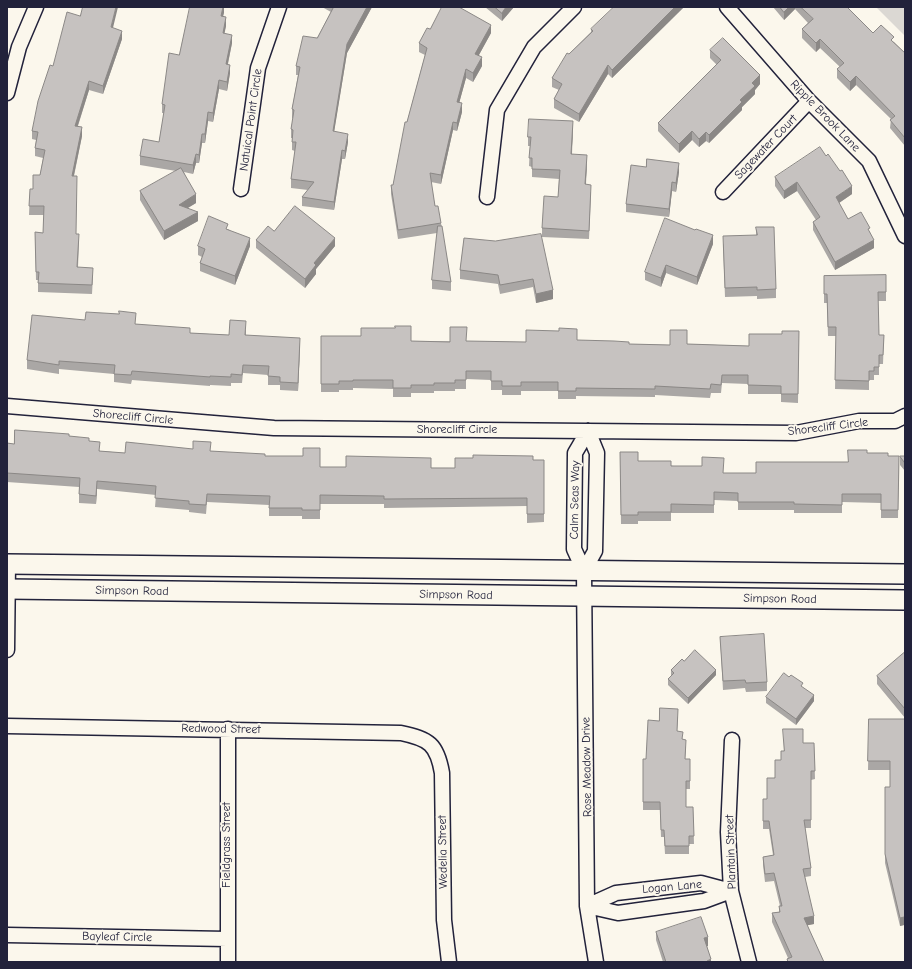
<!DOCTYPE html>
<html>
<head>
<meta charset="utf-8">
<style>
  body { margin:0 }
  #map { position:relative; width:912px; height:969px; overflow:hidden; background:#fbf7ec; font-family:"Comic Neue",sans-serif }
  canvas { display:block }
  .frame { position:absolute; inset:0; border:8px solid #22223b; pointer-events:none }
</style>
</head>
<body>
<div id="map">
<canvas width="912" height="969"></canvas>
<div class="frame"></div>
</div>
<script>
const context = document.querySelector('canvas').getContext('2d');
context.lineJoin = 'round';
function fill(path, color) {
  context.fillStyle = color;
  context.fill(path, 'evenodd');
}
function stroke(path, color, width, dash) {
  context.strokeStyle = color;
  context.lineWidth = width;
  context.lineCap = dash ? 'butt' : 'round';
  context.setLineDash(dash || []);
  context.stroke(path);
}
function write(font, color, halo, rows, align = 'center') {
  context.font = font + ' "Comic Neue",sans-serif';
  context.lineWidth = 4;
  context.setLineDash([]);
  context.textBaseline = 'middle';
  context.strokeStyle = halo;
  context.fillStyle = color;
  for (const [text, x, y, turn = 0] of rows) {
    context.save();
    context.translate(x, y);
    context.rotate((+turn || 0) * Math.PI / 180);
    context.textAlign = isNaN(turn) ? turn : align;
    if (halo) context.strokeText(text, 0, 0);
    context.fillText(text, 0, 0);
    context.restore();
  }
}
const green = new Path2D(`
  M876 7H905V36Z`);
const street = new Path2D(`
  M727 7 809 101 869 161 905 236
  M7 93 19 47 36 7
  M241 189 258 68 279 7
  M723 192 809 101
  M487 197 497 110 534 47 574 7
  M7 406 274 428 796 433 859 421H895L905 416
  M588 431 575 453 574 549 584 571 587 906 596 962
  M584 571 595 551 597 453 588 431
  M7 650 8 564
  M7 726 401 733C429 739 437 744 442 773L444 920 449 962
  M732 740 728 832 731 891 749 962
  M701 883 731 891 704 901 618 913 587 906 616 893Z
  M7 935 227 939
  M228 962V729`);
const secondary = new Path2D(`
  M7 564 905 574
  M7 589 905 600`);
const wall = new Path2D(`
  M224 7 223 16 226 26 224 33 232 43 228 64 230 73 227 91 219 89 213 122 208 121 205 143H202L199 163H196L193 174 184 172 196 203 188 208 198 221 164 240 140 200V191L176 171 140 165V156L159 142 164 113H162V104L179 55Z
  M322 7H372L347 53 334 131 348 142 345 159H342L334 210 302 206V197L308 190 291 188V179L295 151 292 150V138H291V129L293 118H292V109L298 75H296V66L317 38 331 12Z
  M485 7H514L502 21Z
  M683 7V8L612 78 608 74 579 122 554 108V99L559 90 552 87V78L569 54 591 32V29Z
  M773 7H847L873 33 894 42 905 53V146L890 128 891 119 856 85 850 91 837 78V69L840 67 820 48 816 52 802 38V29L808 23 795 9 784 20Z
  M113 28 122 39 103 94 89 90 78 126 82 136 74 176 76 234 79 243 78 267 93 276 92 294 38 292V280H36L35 232 43 233 44 215H29L30 189H33L40 175 43 158 35 156V148L36 140 32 139V131L53 66Z
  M430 29 491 33 479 55 482 66 473 82 466 78 459 103 462 112 457 131 453 130 441 184 431 182 435 206 441 223 451 282V291L432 289V280L437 233 398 239 391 194V185H393L407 122 425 55 419 52V43Z
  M710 50 760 84 755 90V94L742 107V110L709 143 706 141 699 147 692 140 679 153 658 131V123L717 65 710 58Z
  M573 130 572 154 587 164 586 184 591 193 589 239 542 237V228L558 197 559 179 532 177V167L529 166 530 146H528V137Z
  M646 167 679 172 676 192 672 191 669 217 626 212V204Z
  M775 177 852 194 839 203 848 219 870 232 874 248 835 270 813 230V222L816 220 797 191 784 199 775 186Z
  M756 227 776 289V298L757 299V296L725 297 723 244 756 235Z
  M228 229 250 246 235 285 200 271V263L202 257 198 255V246Z
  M695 230 713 244 697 285 666 273 661 287 645 280V272Z
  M274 231 335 246 316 269V274L305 288 256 248V240Z
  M464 238 553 290V299L536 303 533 287 500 294 498 284 460 279V270Z
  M886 275V301H878L879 335H884L883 364H879V375H874V380H869V390L835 389 836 336H828L827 303H824V276Z
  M85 320 136 324 190 333 229 335 246 330V335L300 346 298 391 280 390V385H268V375L243 373 242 383H231V386L210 385V386L132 380 131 384 114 382V374L59 369V374L27 369V360Z
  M799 331 798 403 781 402V394H748V384L722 383 721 393H711L710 398 655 395V397L576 396V399H558V391H521V395H502V390H491V380L466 379V389H455V391H434V393H411V397H393V389L353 388V390H339V392H321V336L411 341 526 342 577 340 629 344 670 345 687 344 749 346 782 334Z
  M69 436 89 441 100 451 125 453 211 451 265 456 320 467 455 468 533 460H544V522L527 523V506L384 508V504H320V519H302V516H269V505L207 502 206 514 189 512V510L155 507 156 495 97 489 96 504 79 503V487L7 482V443L14 444Z
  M620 452 638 461 724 473H756L848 462 867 453 888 456H899L898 518H881V503L842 502V513H794V510H738V501L714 500V513H671V521H638V524H621Z
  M900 456H905V471L900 465Z
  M720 637 767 682V691L746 692 745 688 723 690Z
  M905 652V718L877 684V676Z
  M684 661 716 675 688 704 668 685V679L671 676V670Z
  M803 688 814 701 796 725 766 703V697Z
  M678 717 677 731 683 740 686 748 685 759H690V789H686V807H693L694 844H689V854H665L664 837H661L660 810H643V759H646L659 721Z
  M869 719H905V927L904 925 900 926 885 863V787H890V770H868Z
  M803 743H814L815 779 811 780V828H805L811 868V876L805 877 814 924 807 925 824 962H787V959L788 958 772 922V913L779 912V906H780L774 881 765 882 763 865V857L773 855 769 829H763V799H767L781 760 783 751Z
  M656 932 708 946H707L711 962H663L656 940Z`);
const shadedWall = new Path2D(`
  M116 7H118L111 36V27Z
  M223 7H224V13L221 24V16Z
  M367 7H372L347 53 333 139V131L347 44Z
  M506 7H514L502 21V13Z
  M675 7H683V8L612 78V70Z
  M789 7H795V9L784 20V12Z
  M226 17V26L223 41V33Z
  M491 25V33L475 62V54Z
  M122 31V39L103 94V86Z
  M232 35V43L226 72V64Z
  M820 39V48L816 52V43Z
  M482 57V66L473 82V73Z
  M230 65V73L227 91V82Z
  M608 65V74L579 122V114Z
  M466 69V78L457 111V102Z
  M760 75V84L755 90V94L742 107V110L709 143V135L740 100 752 83Z
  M856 76V85L850 91V82Z
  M219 80V89L213 122V113Z
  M89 81V90L75 134V126Z
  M462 103V112L457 131V123Z
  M208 112V121L205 143V134Z
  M573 121V130L571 163V154Z
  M453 122V130L441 184V175Z
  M82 127V136L72 184V176Z
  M692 131V140L679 153V144Z
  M706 132V141L699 147V139Z
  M202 134V143L199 163V155Z
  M348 134V142L345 159V151Z
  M342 150V159L334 210V202Z
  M196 154V163L193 174V165Z
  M587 155V164L585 193V184Z
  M679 163V172L676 192V183Z
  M672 182V191L669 217V209Z
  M797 182V191L784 199V191Z
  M852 186V194L836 205V197Z
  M196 194V203L179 213V205Z
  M198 212V221L164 240V231Z
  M713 235V244L697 285V277Z
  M250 238V246L235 285V276Z
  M335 238V246L316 269V274L305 288V279L314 263Z
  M874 240V248L835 270V262Z
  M666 265V273L661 287V278Z
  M553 290V299L536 303V294Z
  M300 338V346L298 391V383Z
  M97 481V489L96 504V496Z
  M716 670V675L688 704V698Z
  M814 695V701L796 725V719Z
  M814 916V924L804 926V918Z
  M904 917V925L900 926V918Z
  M708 937V946L704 947V938Z
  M711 959V962H707V961Z`);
const building = new Path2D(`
  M83 7H116L111 27 122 31 103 86 89 81 75 126 82 127 72 176H77L76 234H79L77 267 93 268 92 285 38 283 39 272H36L35 232 43 233 44 206H29L30 189H33V175H40L45 150 35 148 38 132 32 131 38 101 50 65 53 66 67 12 80 16Z
  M190 7H223L221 16 226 17 223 33 232 35 226 64 230 65 227 82 219 80 213 113 208 112 205 134H202L199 155 196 154 193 165 140 156 143 139 159 142 165 105 162 104 169 53 179 55Z
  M334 7H367L347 44 333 131 348 134 345 151 342 150 334 202 302 197 314 182 291 179 296 142H292L293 130 291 129 294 110 292 109 300 67 296 66 303 36 317 38Z
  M442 7H459L491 25 475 54 482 57 473 73 466 69 457 102 462 103 457 123 453 122 441 175 430 173 435 206H438L441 223 398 230 391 185H393L405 122H407L427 48 419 43 427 28 430 29Z
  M495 7H506L502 13Z
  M614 7H675L612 70 608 65 579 114 554 99 562 84 552 78 567 53 569 54 593 31 591 29Z
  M780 7H789L784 12Z
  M801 7H847L873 33 881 25 894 37 891 40 905 53V138L890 120 895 116 856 76 850 82 837 69 844 63 820 39 816 43 802 29 813 19Z
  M723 38 760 75 752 83 755 86 740 100 742 102 709 135 706 132 699 139 692 131 679 144 658 123 721 60 710 50Z
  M529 119 573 121 571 154 587 155 585 184 591 185 589 231 542 228 544 196 558 197 560 170 532 169V158H529L531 137H528Z
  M820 147 826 156 828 154 840 171 842 170 852 186 836 197 848 219 861 212 870 228 868 229 874 240 835 262 813 222 820 217 797 182 784 191 775 177Z
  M647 159 679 163 676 183 672 182 669 209 626 204 631 165 646 167Z
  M181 168 196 194 179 205 198 212 164 231 140 191Z
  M295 206 335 238 314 263 316 265 305 279 256 240 268 226 274 231Z
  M209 216 228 224 226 229 250 238 235 276 200 263 205 249 198 246Z
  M665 218 695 230 696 229 713 235 697 277 666 265 661 278 645 272Z
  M438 226H442L451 282 432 280Z
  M756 227H774L776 289 757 290V287L725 288 723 236 757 235Z
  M541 234 553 290 536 294 533 279 500 285 498 275 460 270 464 238 495 241Z
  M886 275V292H878L879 335H884L883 355H879V367H874V371H869V381L835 380 836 327H828L827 294H824V276Z
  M119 311 136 313 135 324 190 328V333L229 335 230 320 246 321 245 335 300 338 298 383 280 382V377L268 376 269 366 243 365 242 375 231 374V377L210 376V377L132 371 131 375 114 374 115 365 59 361V365L27 360 32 315 85 320 86 312 119 314Z
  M395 326H411V341L450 342V327H467L466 341 526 342V330L559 331V328L577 329V340L614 341 629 342V344L670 345V330H687V344L749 346V334H782V331H799L798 394H781V386L748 385V375H722L721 385 711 384 710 389 655 386V389L576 388V391H558V382H521V386H502V381H491V371H466V380H455V383H434V385H411V388H393V380H353V381H339V384H321V336H361V328H395Z
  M15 430 69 434V436L89 438V441L100 442 99 451 125 453 126 442 193 449V441L211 442 210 451 265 454V456H303V448H320V467H346V456L431 458V468H455V458H473V455L533 456V460H544V514H527V498L384 499V496L320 495V510H302V508H269L270 496 207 494 206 505 189 504V501L155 498 156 486 97 481 96 496 79 494 80 478 7 473V443L14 444Z
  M848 450H867V453H888V456H899L898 510H881V494H842V505L794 504V502H738V493L714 492V505L671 504V512H638V515H621L620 452H638V461H671V466H702V457L724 458 723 473H756V462H848Z
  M900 456H905V463Z
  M764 634 767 682 746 683 745 680 723 681 720 637Z
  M695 650 716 670 688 698 668 679 674 673 671 670 682 659 684 661Z
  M905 652V709L877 676Z
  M784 673 789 677 791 675 803 683 801 686 814 695 796 719 766 697Z
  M660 708 678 709 677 731 683 732 682 739 686 740 685 759H690V781H686V807H693L694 836H689V846H665L664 830H661L660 802H643V759H646L648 720 659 721Z
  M869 719H905V919L904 917 900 918 885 854V787H890V761H868Z
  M783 729H803V743H814L815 771H811V820H804L811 868 803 869 814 916 804 918 824 962H788L787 959 792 957 772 913 780 912 779 906H782L774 873 765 874 763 857 774 855 769 821H763V799H767V778H775V760H781V751H784Z
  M701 917 708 937 704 938 711 959 707 961V962H666L656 932Z`);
const streetNames = [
  ["Ripple Brook Lane",825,116,46],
  ["Natuical Point Circle",251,120,-82],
  ["Sagewater Court",766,147,-46],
  ["Shorecliff Circle",133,417,5],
  ["Shorecliff Circle",828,427,-7],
  ["Shorecliff Circle",457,430],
  ["Calm Seas Way",575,500,-89],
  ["Simpson Road",132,591,1],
  ["Simpson Road",456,595,1],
  ["Simpson Road",780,599,1],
  ["Redwood Street",221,729,1],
  ["Rose Meadow Drive",587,767,-91],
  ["Fieldgrass Street",227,845,-90],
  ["Wedelia Street",443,852,-91],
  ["Plantain Street",731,852,-92],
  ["Logan Lane",672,887,-5],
  ["Bayleaf Circle",117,937,1]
];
fill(green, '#dbd8d3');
stroke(street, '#22223b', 17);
stroke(secondary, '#22223b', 22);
stroke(street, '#fbf7ec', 14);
stroke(secondary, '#fbf7ec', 19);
fill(wall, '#aaa7a5');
fill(shadedWall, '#8b8886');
fill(building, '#c6c2c0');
stroke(building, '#8b8886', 1);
write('12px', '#22223b', '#fbf7ec', streetNames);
</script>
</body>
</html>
